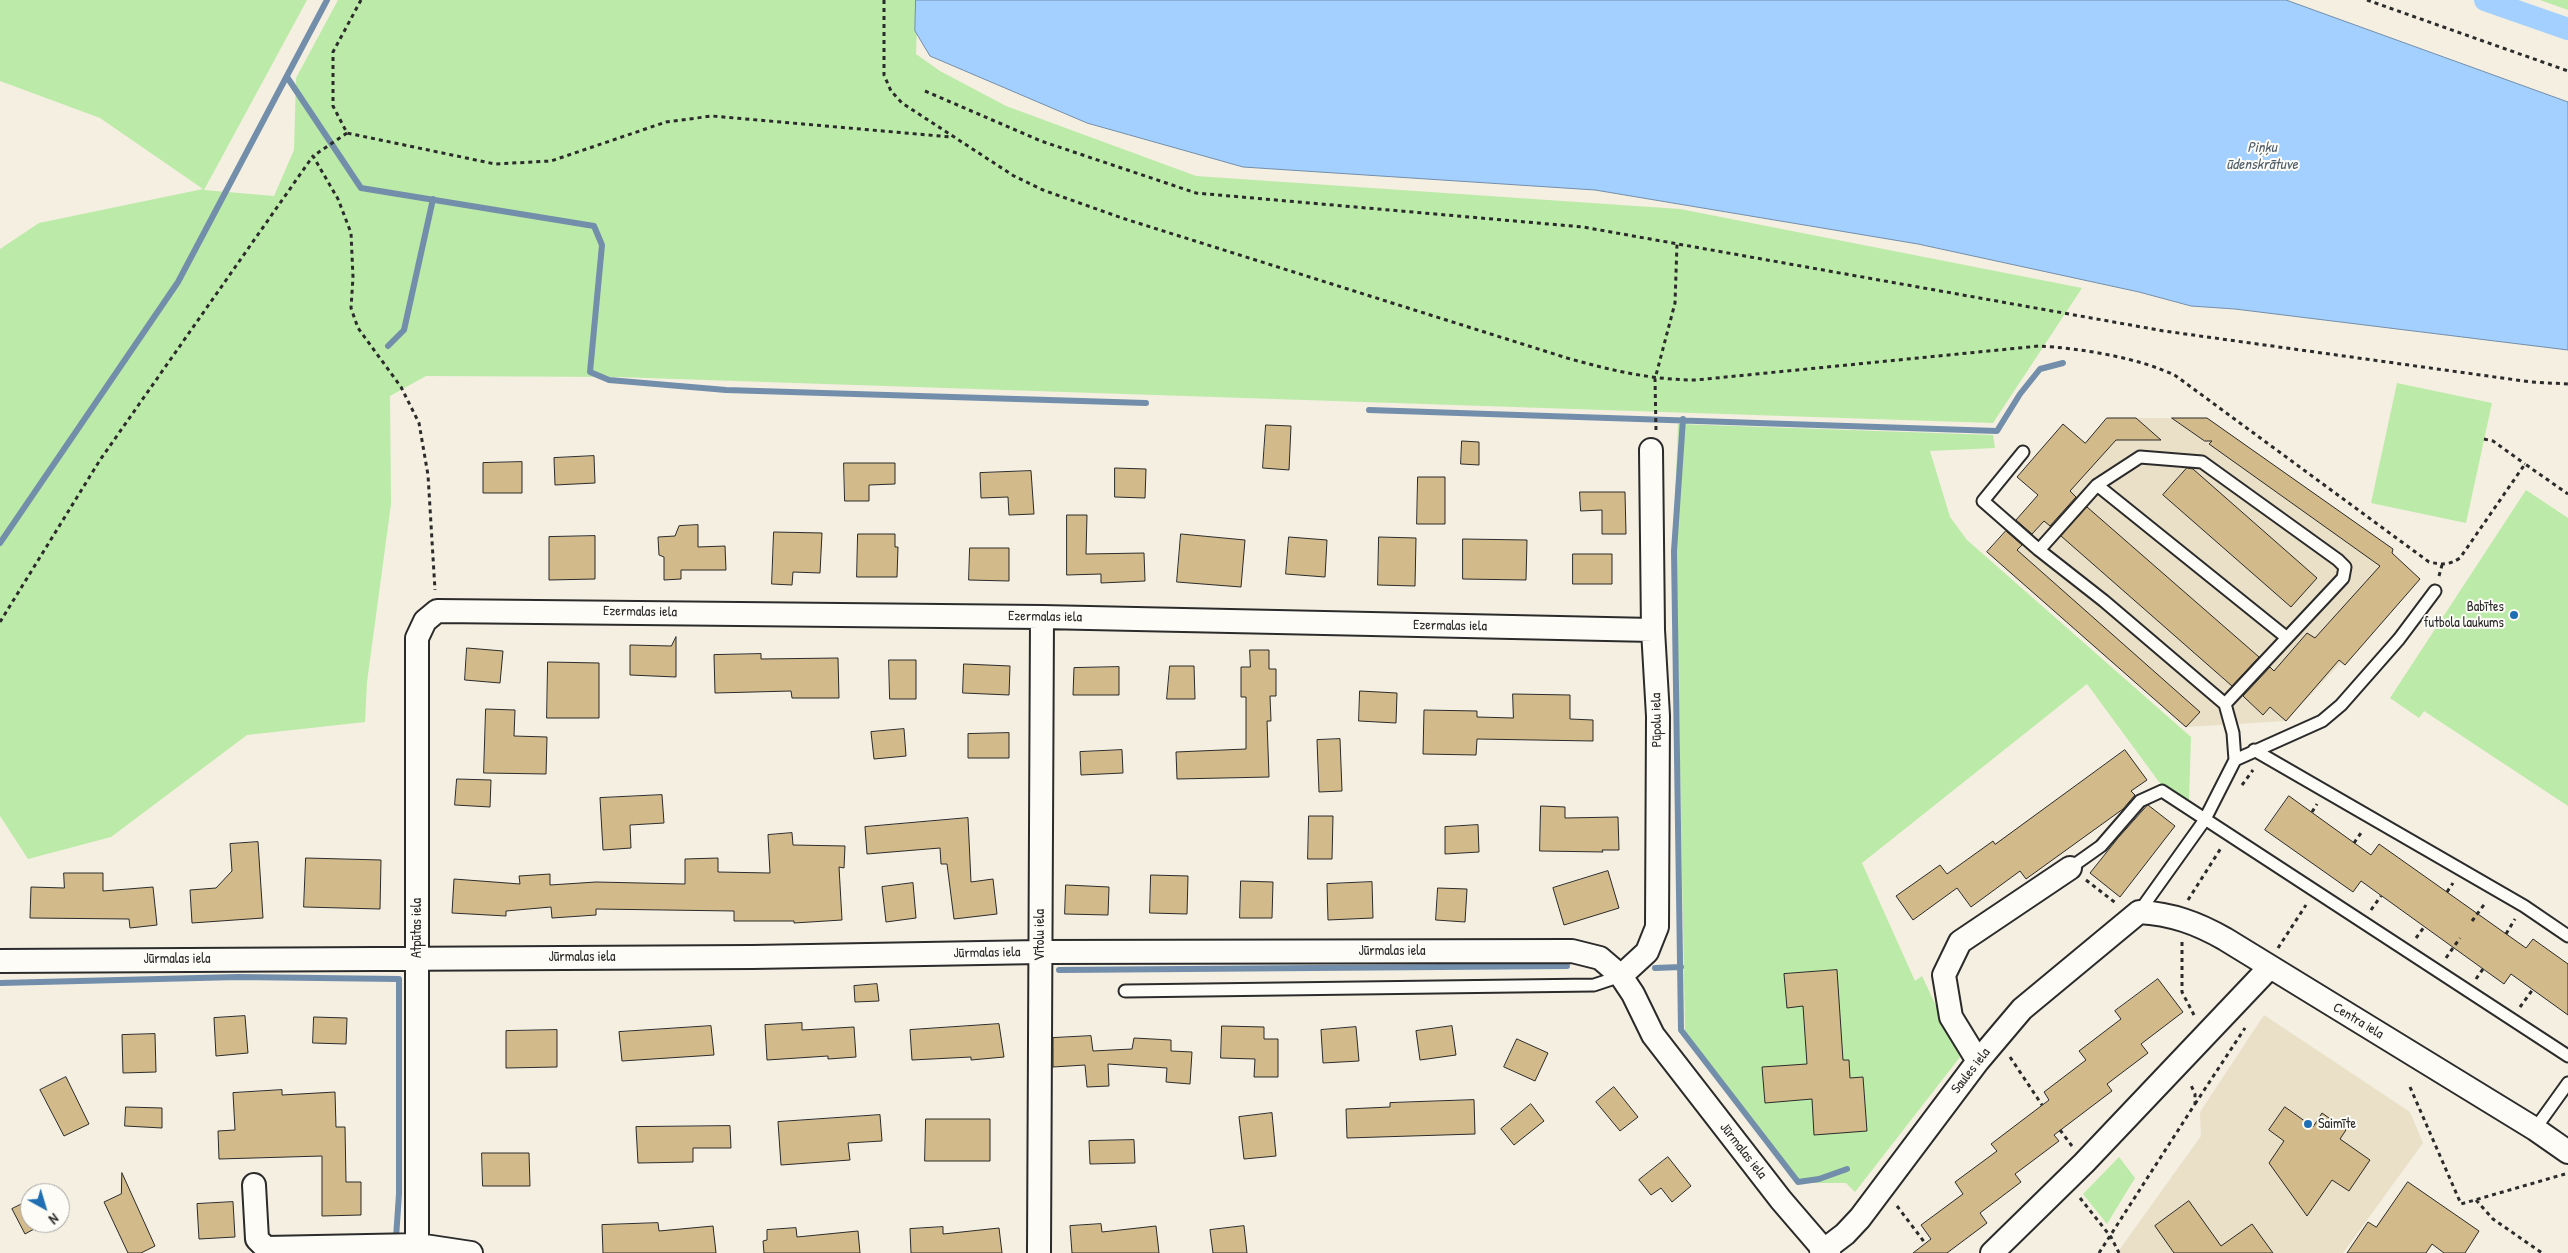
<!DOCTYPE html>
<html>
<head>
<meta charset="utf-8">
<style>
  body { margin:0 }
  #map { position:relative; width:2568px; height:1253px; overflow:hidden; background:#f4efe1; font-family:"Patrick Hand",sans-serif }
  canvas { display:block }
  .north { position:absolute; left:20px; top:1183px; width:50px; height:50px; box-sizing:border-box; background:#fdfcf7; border:1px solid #a9a8a5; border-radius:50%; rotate:141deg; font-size:14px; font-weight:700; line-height:20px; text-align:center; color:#2b2b2b }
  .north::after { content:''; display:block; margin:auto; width:18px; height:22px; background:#1f6fb2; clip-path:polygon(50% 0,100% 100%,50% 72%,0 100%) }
</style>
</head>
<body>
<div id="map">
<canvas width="2568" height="1253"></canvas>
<div class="north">N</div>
</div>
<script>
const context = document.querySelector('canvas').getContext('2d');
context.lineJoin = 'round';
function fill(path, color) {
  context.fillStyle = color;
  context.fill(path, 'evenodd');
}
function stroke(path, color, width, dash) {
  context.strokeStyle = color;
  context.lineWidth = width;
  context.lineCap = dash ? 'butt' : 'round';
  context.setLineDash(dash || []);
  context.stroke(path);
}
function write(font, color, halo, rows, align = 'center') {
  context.font = font + ' "Patrick Hand",sans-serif';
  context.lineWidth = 4;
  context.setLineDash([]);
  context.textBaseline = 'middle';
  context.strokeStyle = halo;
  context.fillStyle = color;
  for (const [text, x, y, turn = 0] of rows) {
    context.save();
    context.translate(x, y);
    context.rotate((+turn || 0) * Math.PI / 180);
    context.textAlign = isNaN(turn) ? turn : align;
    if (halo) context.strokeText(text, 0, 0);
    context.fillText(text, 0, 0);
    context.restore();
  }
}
const built = new Path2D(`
  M2107 418H2207L2393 549 2392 553 2420 579 2286 721 2186 727 1987 552Z
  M2264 1015 2410 1112 2423 1143 2343 1253H2117L2201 1136 2200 1112Z`);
const green = new Path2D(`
  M0 0H307L204 190 274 196 294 150 296 78 338 0H918L916 54 940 71 1006 106 1196 176 1680 209 2082 288 1993 423 616 377 426 376 390 396 391 504 367 682 365 722 247 735 111 837 28 859 0 816V249L39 223 203 189 100 118 0 81Z
  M2540 0H2568V10Z
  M2397 383 2492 403 2466 523 2371 503Z
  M1678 424 1993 435 1995 448 1930 451 1950 517 1967 540 2191 737 2189 801 2162 786 2087 684 1862 863 1915 981 1922 976 1960 1057 1855 1192 1846 1183H1804L1792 1178 1685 1031 1675 502Z
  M2526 490 2568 518V806L2424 711 2419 718 2390 698Z
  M2119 1157 2135 1178 2107 1224 2083 1194Z`);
const water = new Path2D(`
  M916 0H2286L2568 102V350L2235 309 2191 306 2139 292 1918 244 1595 190 1243 167 1087 123 930 56 915 31Z`);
const stream = new Path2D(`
  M287 77 361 188 594 226 602 245 590 372 609 380 726 390 1146 403
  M388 346 404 330 433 199
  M1369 410 1997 431 2020 394 2040 369 2063 363
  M1683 419 1674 551 1681 1030 1798 1182 1819 1179 1847 1169
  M0 543 178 282 327 0
  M1655 968 1681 967
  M1059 970 1567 966
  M0 983 238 977 399 979V1194L396 1238`);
const canal = new Path2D(`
  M2485 0 2568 29`);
const building = new Path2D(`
  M2107 418H2136L2161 440H2116L2070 491 2076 497 2050 526 2044 521 2032 534 2016 520 2038 495 2017 477 2063 424 2085 443Z
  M2172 418H2207L2393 549 2392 553 2420 579 2345 665 2339 660 2286 721 2270 707 2263 715 2243 696 2270 667 2274 671 2307 633 2315 638 2380 566 2209 444 2212 441H2205Z
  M1266 425 1291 426 1289 470 1263 468Z
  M1462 441 1479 442V465L1461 464Z
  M594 456 595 483 555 485 554 458Z
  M522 462V493H483V463Z
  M844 463H895V484L869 485V501H845Z
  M1115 468 1146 469 1145 498 1115 497Z
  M2187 468 2193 469 2317 578 2291 607 2163 495Z
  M1031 471 1034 514 1009 515 1008 497 981 498 980 473Z
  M1418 477H1445V524H1417Z
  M1580 492H1625L1626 534H1602V510L1581 511Z
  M2087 507 2259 657 2232 686 2061 536Z
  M1067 515H1087L1086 554 1144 553 1145 581 1101 583V574L1067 575Z
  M698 525V547L725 546 726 570H681V579L664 580V557L659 555 658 537 675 536 679 526Z
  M2006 531 2022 545 2017 550 2200 712 2186 727 1987 552Z
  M774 532 822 533 820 573 793 572 792 585 772 584Z
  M858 534H895V547H898L897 577H857Z
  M1181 534 1245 540 1241 587 1177 582Z
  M595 536V579L549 580V537Z
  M1289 537 1327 540 1325 577 1286 574Z
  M1379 537 1416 538 1415 586 1378 585Z
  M1463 539 1527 540 1526 580 1463 579Z
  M970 548H1009V581L969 580Z
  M1573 554H1612V584H1573Z
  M676 637V677L630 675V645L671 646Z
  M467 648 503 651 500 683 465 680Z
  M1250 650H1269V669H1276V696H1270L1271 721H1267L1269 777 1177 779 1176 752 1246 749V697H1241V667H1250Z
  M761 654V659L838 658 839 698H792L791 691 715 693 714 655Z
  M889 660H916V699H890Z
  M548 662 599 663V718H547Z
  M964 664 1010 666 1009 695 963 693Z
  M1170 666H1194L1195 699H1167Z
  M1119 667V695H1073L1074 668Z
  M1360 691 1397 693 1396 723 1359 721Z
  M1513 694 1570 695V719L1593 720V741L1477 739 1476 755 1423 754 1424 710 1477 711V717L1513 718Z
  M486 709 515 710 514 736 547 737 546 774 484 773Z
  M904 729 906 756 874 759 871 732Z
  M1009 733V758H968V734Z
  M1340 739 1342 791 1319 792 1317 740Z
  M1122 750 1123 773 1081 775 1080 752Z
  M2125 750 2147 780 2131 791 2135 795 2123 809 2026 879 2020 871 1971 907 1957 888 1913 920 1896 896 1940 865 1947 874 1993 841 1995 844Z
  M457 779 491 780 490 807 455 805Z
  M662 795 664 823 630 825 631 848 603 850 600 798Z
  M2289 796 2371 855 2379 844 2526 948 2533 939 2568 964V1015L2511 974 2504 984 2361 881 2353 892 2265 830Z
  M2148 805 2175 826 2120 897 2090 873 2118 838Z
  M1541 806 1565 807V818L1618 817 1619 850H1602L1603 852 1540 851Z
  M1309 816H1333L1332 859H1308Z
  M968 818 971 882 993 879 997 914 954 919 947 864H941L940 848 867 854 865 827Z
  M1478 825 1479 852 1445 854V827Z
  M792 833 793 845 845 846 844 868 839 867 842 920 794 923V921H734V911L596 909V915L552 918 551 907 506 911V916L452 913 454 879 520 884 519 876 550 874V885L596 882 685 884V859L718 858V872L770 873 768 835Z
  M258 842 263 918 192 923 190 890 216 888 232 871 230 844Z
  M306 858 381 860 380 909 304 907Z
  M1608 871 1619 908 1564 925 1553 888Z
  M64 873H103V891L153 887 157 925 130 928 129 919 30 918 31 887 64 888Z
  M1151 875 1188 876 1187 914 1150 913Z
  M1241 881 1273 882 1272 918H1240Z
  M1372 882 1373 918 1328 920 1327 884Z
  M913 883 916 918 886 922 882 887Z
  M1066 885 1109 887 1108 915 1065 914Z
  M1438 888 1467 889 1465 922 1436 920Z
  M1837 970 1843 1060H1849L1850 1078 1863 1077 1867 1131 1814 1135 1812 1099 1765 1103 1762 1067 1807 1064 1803 1006 1787 1008 1784 974Z
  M2158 979 2183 1012 2141 1044 2148 1053 2107 1084 2112 1091 2054 1135 2059 1141 2015 1174 2021 1182 1980 1213 1987 1223 1947 1253H1913L1931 1239 1921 1225 1963 1194 1955 1182 1997 1151 1991 1144 2049 1100 2044 1092 2086 1060 2079 1051 2121 1019 2115 1011Z
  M877 984 879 1001 855 1002 854 986Z
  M245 1016 248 1053 216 1056 214 1018Z
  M314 1017 347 1018 346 1044 313 1043Z
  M802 1023V1030L854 1027 856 1057 828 1059V1056L767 1060 765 1025Z
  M999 1024 1004 1057 971 1060V1057L912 1060 910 1030Z
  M711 1026 714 1055 622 1061 619 1032Z
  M1222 1026 1264 1027V1039H1278V1077H1254L1255 1059 1221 1058Z
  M1452 1026 1456 1055 1420 1060 1416 1031Z
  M1356 1027 1359 1061 1323 1063 1321 1030Z
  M557 1030V1067L506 1068V1031Z
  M155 1034 156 1072 123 1073 122 1035Z
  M1091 1036 1093 1051 1132 1049 1134 1038 1171 1040V1051L1192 1052 1190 1084 1166 1082 1167 1068 1108 1064 1109 1086 1087 1087 1085 1065 1053 1067V1038Z
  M1517 1039 1548 1053 1535 1081 1504 1067Z
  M66 1077 89 1124 64 1136 40 1090Z
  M1614 1087 1638 1117 1620 1131 1596 1102Z
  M282 1090V1095L335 1092 336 1127H345L346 1182H361V1215L322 1216V1156L219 1159 218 1131 235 1130 233 1093Z
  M1474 1100 1475 1134 1347 1138 1346 1109 1390 1107V1103Z
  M1531 1104 1544 1121 1514 1145 1501 1129Z
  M126 1107 162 1108V1128L125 1126Z
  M2285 1107 2313 1127 2322 1113 2346 1130 2340 1139 2370 1160 2349 1191 2332 1180 2307 1216 2269 1163 2284 1141 2269 1130Z
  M1272 1113 1276 1156 1244 1159 1239 1117Z
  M880 1115 882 1141 848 1143 850 1160 781 1165 778 1122Z
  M926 1119H990V1161H925Z
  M730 1126 731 1148H693V1162L638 1163 636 1127Z
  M1134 1140 1135 1163 1090 1164 1089 1141Z
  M482 1153H529L530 1186H483Z
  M1668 1157 1691 1186 1672 1202 1661 1188 1651 1195 1639 1180Z
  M122 1173 155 1246 141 1253H128L104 1202 121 1194Z
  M2408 1182 2479 1231 2465 1253H2444L2432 1244 2426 1253H2347L2368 1222 2376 1227Z
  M30 1200V1223H45L25 1234 12 1209Z
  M2189 1201 2221 1246 2252 1224 2273 1253H2174L2155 1226Z
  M233 1202 235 1237 199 1239 197 1204Z
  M658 1223 659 1231 713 1226 716 1253H603L602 1225Z
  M1101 1224 1102 1232 1156 1226 1159 1253H1072L1070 1226Z
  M1244 1226 1247 1253H1213L1210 1230Z
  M943 1227V1234L999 1228 1002 1253H911L910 1229Z
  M796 1228 797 1237 858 1231 860 1253H764L763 1241 767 1240V1230Z`);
const path = new Path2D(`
  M361 0 333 52V106L347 133 495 164 551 161 666 122 712 116 951 137
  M884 0V75L891 91 902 103 1014 176 1043 190 1122 218 1567 358C1610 370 1651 380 1696 380L2039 346C2079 348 2141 358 2176 376L2429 562C2442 565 2449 565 2460 558L2525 464 2568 494
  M2367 0 2568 71
  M925 91 1041 141 1196 193 1583 227 2164 331 2531 382 2568 384
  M347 133 313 156 338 199 351 233 353 277 351 308 358 328 401 387 419 423 428 475 435 590
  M1656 430 1655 379 1675 303 1677 244
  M2484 439 2493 441 2525 464
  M2439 576 2442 565
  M0 622 100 460 313 156
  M2242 785 2253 770
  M2312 812 2317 804
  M2354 843 2363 830
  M2086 880 2117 904
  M2447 892 2453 883
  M2188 900 2221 848
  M2371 910 2381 896
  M2472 921 2486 902
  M2506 934 2515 919
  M2416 938 2424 927
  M2182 942V992L2194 1015
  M2278 948 2306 905
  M2446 958 2460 938
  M2476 979 2483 969
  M2520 1007 2533 989
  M2010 1057 2042 1105
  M2410 1087 2461 1204 2565 1174
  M2195 1104 2245 1028
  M2060 1130 2072 1146
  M2080 1198 2111 1237 2119 1253
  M2476 1200 2493 1219 2542 1253
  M1897 1206 1925 1243
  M2099 1253 2195 1104V1094L2190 1083`);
const service = new Path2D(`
  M2023 452 1983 501 2039 550 2104 601 2225 704 2233 733 2235 760 2204 821 2139 912
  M2097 485 2286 637
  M2039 550 2097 485 2140 457 2202 462 2338 560 2345 567 2343 578 2225 704
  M2254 750 2524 906 2568 936
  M2235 760 2322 721 2341 705 2399 639 2435 591
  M2070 868 2101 846 2140 801 2162 791 2568 1056
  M1125 991 1594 985 1621 976
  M2535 1129 2568 1083`);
const minor = new Path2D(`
  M0 961 752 957 1040 952 1572 951 1600 958 1621 976 1633 994 1653 1035 1781 1200 1824 1250 1845 1234 1860 1218 1978 1061 2022 1009 2139 912C2172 914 2197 923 2225 939L2535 1129 2568 1152
  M1621 976 1647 952 1657 927 1658 716 1653 630 1651 450
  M1978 1061 1951 1017 1944 975 1960 942 2070 868
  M254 1185 257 1239 266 1248 418 1245 471 1253
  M417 1253V638L425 621 437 611 1042 617 1653 630
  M1039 1253 1042 617
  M1992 1253 2084 1163 2270 967`);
const tertiary = new Path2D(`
  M1824 1250 1826 1253`);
const markers = [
  [2514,615,5,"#1f6fb2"],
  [2308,1124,5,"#1f6fb2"]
];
const poiNames = [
  ["Babītes",2504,607],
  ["futbola laukums",2504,623],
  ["Saimīte",2318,1124,"left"]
];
const streetNames = [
  ["Ezermalas iela",640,612,1],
  ["Ezermalas iela",1045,617,1],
  ["Ezermalas iela",1450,626,1],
  ["Pūpolu iela",1657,720,-91],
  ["Atpūtas iela",417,928,-90],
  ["Vītolu iela",1040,935,-90],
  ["Jūrmalas iela",1392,951],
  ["Jūrmalas iela",987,953,-1],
  ["Jūrmalas iela",582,957],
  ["Jūrmalas iela",177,959],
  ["Centra iela",2358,1021,31],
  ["Saules iela",1971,1071,-52],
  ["Jūrmalas iela",1743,1151,52]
];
const waterNames = [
  ["Piņķu",2262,148],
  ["ūdenskrātuve",2262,165]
];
fill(built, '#eadfc7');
fill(green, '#bceaa8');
fill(water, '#a3d0fe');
stroke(water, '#738eaa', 1);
stroke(stream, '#738eaa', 6);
stroke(canal, '#a3d0fe', 22);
fill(building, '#d2ba8a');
stroke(building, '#2b2b2b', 1);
stroke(service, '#2b2b2b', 15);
stroke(minor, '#2b2b2b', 26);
stroke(tertiary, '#2b2b2b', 31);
stroke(path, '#2b2b2b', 3, [4, 4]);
stroke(service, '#fdfcf7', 11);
stroke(minor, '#fdfcf7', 22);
stroke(tertiary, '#fdfcf7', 28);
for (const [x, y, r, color] of markers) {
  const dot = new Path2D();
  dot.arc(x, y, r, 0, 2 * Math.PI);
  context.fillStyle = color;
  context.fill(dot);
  stroke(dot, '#fdfcf7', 2);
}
write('14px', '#2b2b2b', '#fdfcf7', poiNames, 'right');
write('14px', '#2b2b2b', '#fdfcf7', streetNames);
write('italic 15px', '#4f5d6a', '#fdfcf7', waterNames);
</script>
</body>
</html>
